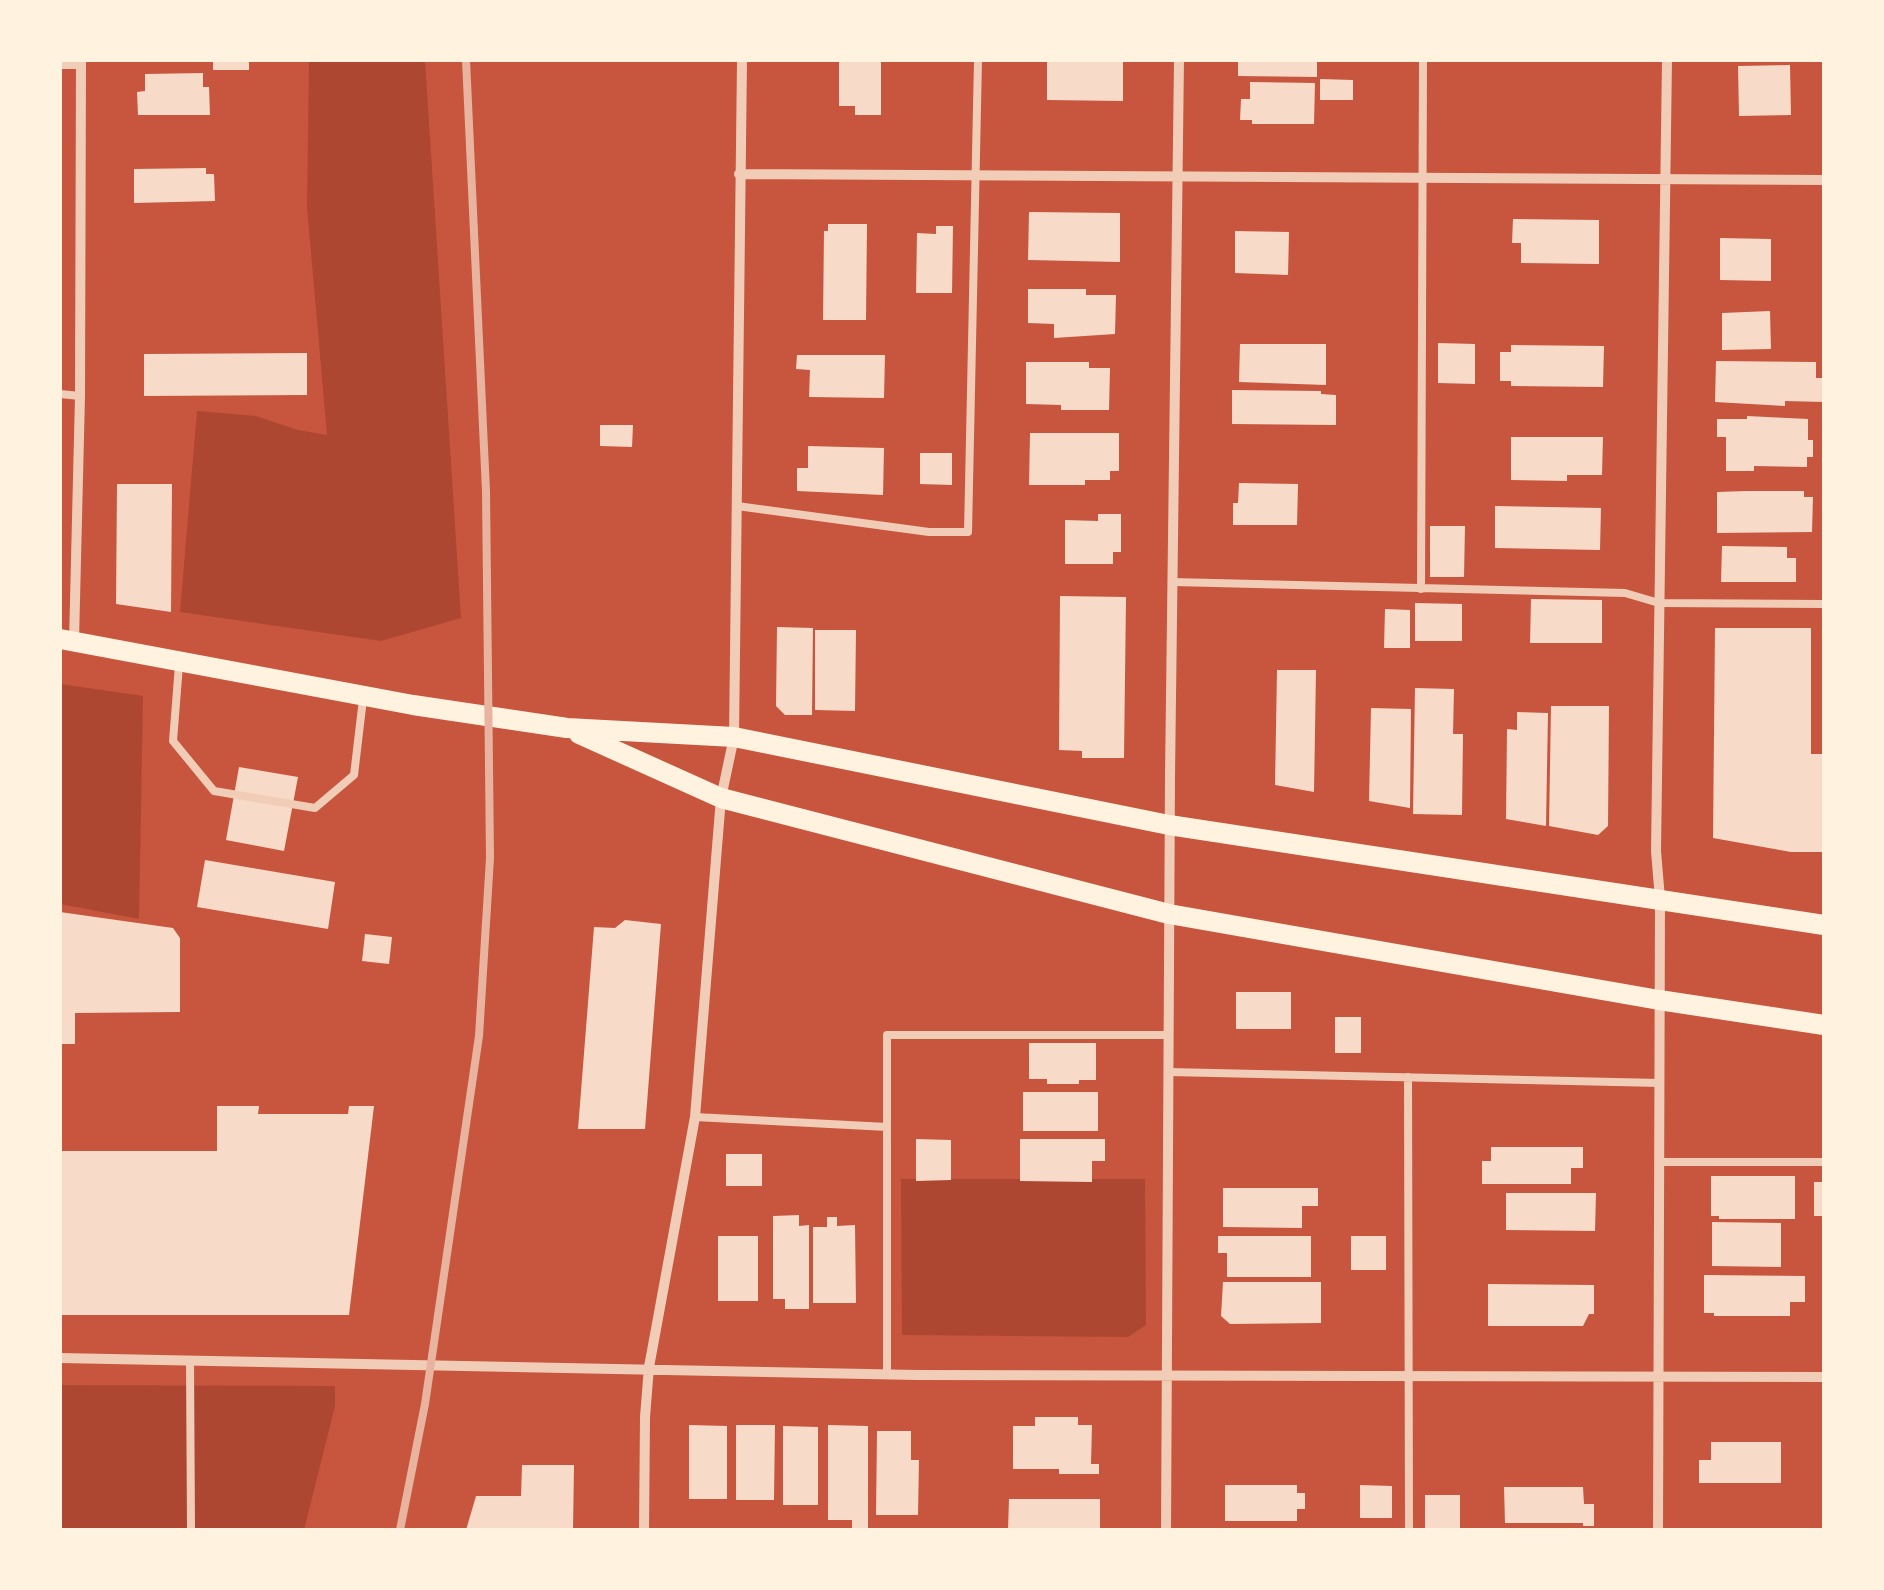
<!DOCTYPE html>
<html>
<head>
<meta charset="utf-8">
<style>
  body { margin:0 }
  #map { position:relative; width:1884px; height:1590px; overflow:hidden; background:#c8553d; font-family:"Titillium Web",sans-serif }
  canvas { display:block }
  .frame { position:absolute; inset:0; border:62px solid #fff3e0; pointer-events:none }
</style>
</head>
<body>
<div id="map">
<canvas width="1884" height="1590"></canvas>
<div class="frame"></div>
</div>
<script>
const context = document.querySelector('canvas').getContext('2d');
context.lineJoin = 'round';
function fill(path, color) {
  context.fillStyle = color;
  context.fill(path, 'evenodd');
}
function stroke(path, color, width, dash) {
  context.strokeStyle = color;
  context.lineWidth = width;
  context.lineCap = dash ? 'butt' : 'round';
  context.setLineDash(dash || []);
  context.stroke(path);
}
const green = new Path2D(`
  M309 60H425L461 618 381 641 180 612 197 411 256 416 298 430 327 435 307 207Z
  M60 684 143 696 139 919 60 904Z
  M901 1179H1145L1146 1325 1128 1337 902 1335Z
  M60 1385 335 1386V1406L304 1530H60Z`);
const building = new Path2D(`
  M213 60H249V70H213Z
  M839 60H881V115H855V106H839Z
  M1047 60H1123V101L1047 100Z
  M1238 60H1317V77L1238 76Z
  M1790 65 1791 115 1739 116 1738 66Z
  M203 73V87H209L210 115H138L137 92 145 91V74Z
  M1320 79 1353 80V100H1320Z
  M1250 82 1315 83 1314 124H1252V120H1240L1241 99H1250Z
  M206 168V174H214L215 201 134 203V169Z
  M1029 212 1120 213V262L1028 260Z
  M1513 219 1599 220V264L1521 263V243H1512Z
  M828 224H867L866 320H823L824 231H828Z
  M936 226H953L952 293H916L917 233 936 234Z
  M1235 231 1289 232 1288 275 1235 273Z
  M1720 238 1771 239V281L1720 280Z
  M1028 289H1086V295H1116L1115 334 1054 338V324L1028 323Z
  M1770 311 1771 349 1722 350V313Z
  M1438 343 1475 344V384L1438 383Z
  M1240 344H1326V385L1239 382Z
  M1511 345 1604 346 1603 387 1511 386V381H1500V352H1511Z
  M307 353V395L144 396V354Z
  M797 355H885L884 398 809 397 810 370 796 369Z
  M1716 361 1816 362V378H1824V402L1785 401V406L1715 402Z
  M1026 362H1089V368H1110L1109 410H1061V405L1026 404Z
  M1232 390 1321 391V394L1336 395V425L1232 424Z
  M1747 416 1808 419V440H1813V457H1807V467L1754 466V471H1726V437H1717V419H1747Z
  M600 425H633L632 447 600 446Z
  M1030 433H1119V471H1110V480H1085V485H1029Z
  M1511 437H1603L1602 475H1567V481L1511 480Z
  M808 446 884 448 883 495 797 491V468H808Z
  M920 453H952V485L920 484Z
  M1239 483 1298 484 1297 525H1233V503H1238Z
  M117 484H172L171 612 116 604Z
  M1746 491H1804V497H1813L1812 532 1717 533V492Z
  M1495 506 1601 508 1600 550 1495 548Z
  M1098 514H1121V552H1113V564H1065V520L1098 521Z
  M1430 526H1465L1464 577H1430Z
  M1722 546 1787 547V558H1796V582H1721Z
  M1060 596 1126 597 1124 758H1082V751L1059 750Z
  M1531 599 1602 600V643H1530Z
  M1415 603 1462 604V641H1415Z
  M1385 609 1410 610V648H1384Z
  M777 627 813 628 812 715H785L776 706Z
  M1715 628H1811V754H1824V852H1791L1713 838Z
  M815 630H856L855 711 815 710Z
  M1277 670H1316L1314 792 1275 785Z
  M1415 688 1454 689 1453 734H1463L1462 815 1413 814Z
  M1551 706H1609L1608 826 1598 835 1549 826Z
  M1371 708 1411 709 1410 808 1369 801Z
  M1517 712 1548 713 1546 826 1506 819 1507 729 1517 730Z
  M239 767 298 777 284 851 226 840Z
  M205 860 335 882 328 929 197 907Z
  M60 912 173 928 180 938V1012L75 1013V1044H60Z
  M625 920 661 924 645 1129H578L594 927 615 928Z
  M365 934 392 937 389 964 362 961Z
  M1236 992H1291V1029H1236Z
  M1335 1017H1361V1053H1335Z
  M1029 1043H1096V1080H1079V1084H1047V1079H1029Z
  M1023 1092H1098V1131H1023Z
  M217 1106H259L258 1114H348L349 1106H374L349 1315H60V1151H217Z
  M916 1139 951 1140V1180L916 1181Z
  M1020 1139H1105V1161H1092V1182L1020 1181Z
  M1491 1147H1583V1168H1571V1184H1482V1161H1491Z
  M726 1154H762V1186H726Z
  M1711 1176H1795V1219H1719V1216H1711Z
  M1814 1182H1824V1216H1814Z
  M1223 1188H1318V1206H1302V1228L1223 1227Z
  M1506 1193H1596L1595 1231 1506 1230Z
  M799 1215V1226L809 1225V1309H785V1299H773V1216Z
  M827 1217H837V1226L855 1225 856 1303H813V1227H827Z
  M1712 1222 1781 1223V1267L1712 1266Z
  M718 1236H758V1301H718Z
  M1218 1236H1311V1277H1227V1253H1218Z
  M1351 1236H1386V1270H1351Z
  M1704 1275 1805 1276V1302H1790V1316H1714V1313H1704Z
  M1223 1282H1321V1323L1230 1324 1221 1316Z
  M1488 1284 1594 1285V1314H1589L1583 1326H1488Z
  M1035 1417H1078V1425H1092L1091 1464H1099V1474H1059V1469H1013V1426H1035Z
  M689 1425 727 1426V1499H689Z
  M736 1425H775L774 1500H736Z
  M828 1425 868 1426V1528H852V1520H828Z
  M783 1426 818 1427V1505H783Z
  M877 1431H911V1460H919L918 1515H876Z
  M1711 1442H1781V1483H1699V1460H1711Z
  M522 1465H574L573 1530H466L476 1496H521Z
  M1225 1485H1297V1493H1305V1509H1297V1521H1225Z
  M1360 1485 1392 1486V1518H1360Z
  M1504 1487H1583L1584 1504H1594V1526H1583V1523H1505Z
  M1425 1495H1460V1528H1425Z
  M1009 1499H1100V1530H1008Z`);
const service = new Path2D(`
  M60 394 80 396
  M737 506 929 532H968L978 60
  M1173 582 1625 593 1659 603 1824 604
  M1421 589 1423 60
  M179 665 173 741 214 791 315 808 354 775 363 699
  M1169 1072 1660 1083
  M1408 1077 1409 1530
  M695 1117 887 1127
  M1660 1162H1824
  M190 1361 191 1530
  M887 1373V1035H1168`);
const minor = new Path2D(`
  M60 64H81
  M739 174 1824 180
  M74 641 80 396 81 60
  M60 1358 917 1375 1824 1377
  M644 1530 645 1417 649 1367 695 1117 721 798 734 737 742 60
  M1166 1530 1170 776 1179 60
  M1658 1530 1660 899 1656 851 1667 60`);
const secondary = new Path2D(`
  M60 639 413 705 567 728 734 737 1169 825 1824 925
  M579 734 721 798 1169 914 1659 1000 1824 1025`);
const rail = new Path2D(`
  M400 1530 425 1404 479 1036 490 858 486 491 466 60`);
fill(green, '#ae4732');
fill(building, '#f7dbc8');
stroke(service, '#f1ccb7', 8);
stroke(minor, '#f1ccb7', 10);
stroke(secondary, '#fff3e0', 20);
stroke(rail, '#e9b49f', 8);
</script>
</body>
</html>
